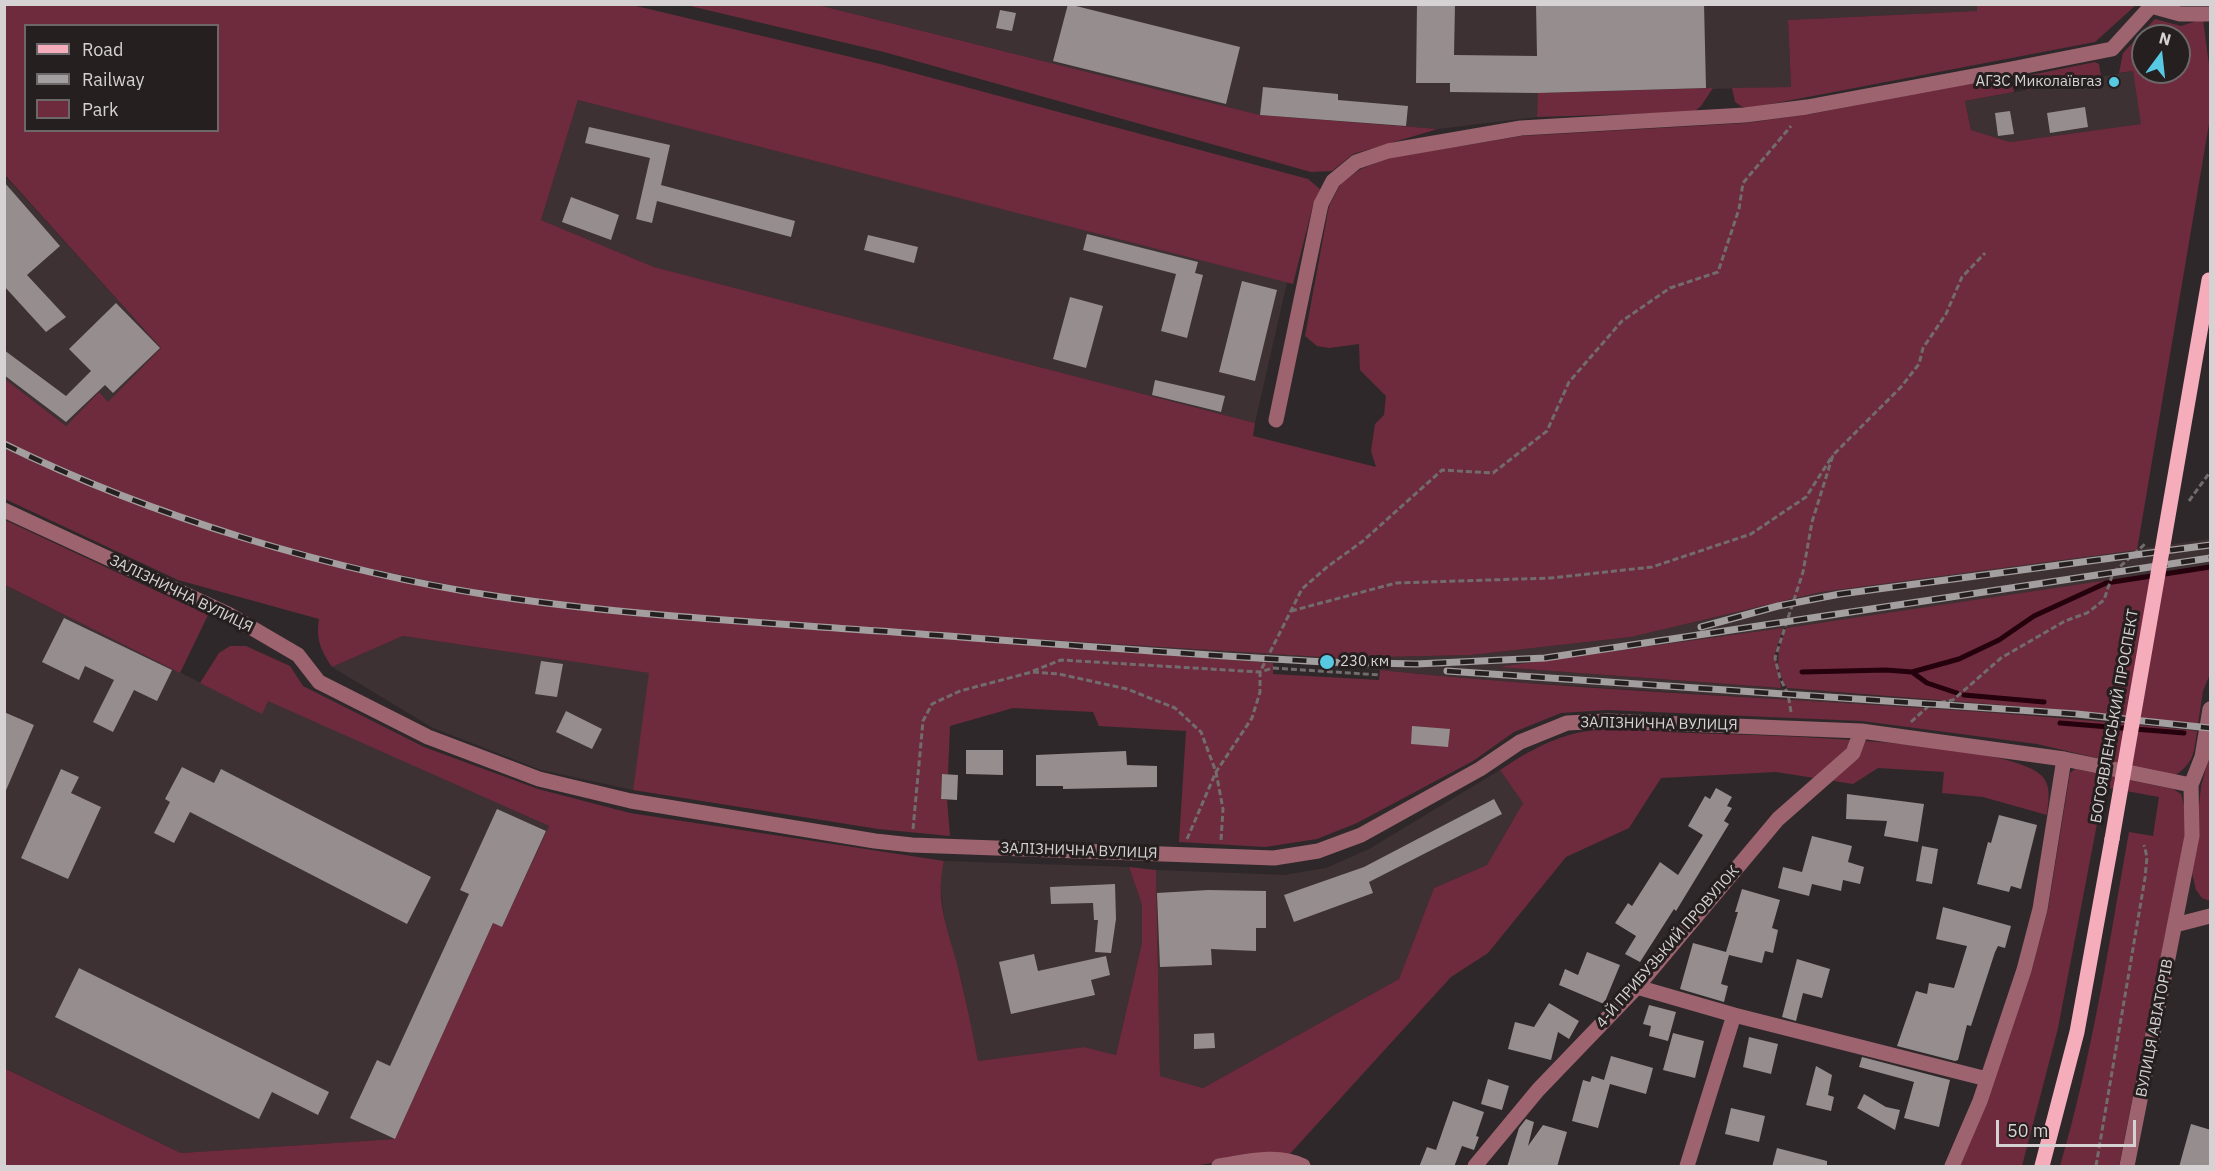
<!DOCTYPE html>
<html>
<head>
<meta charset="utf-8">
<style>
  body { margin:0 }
  #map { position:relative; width:2215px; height:1171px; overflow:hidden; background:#2f282a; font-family:"IBM Plex Sans",sans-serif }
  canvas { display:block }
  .frame { position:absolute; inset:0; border:6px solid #d6d2d3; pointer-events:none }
  .legend { position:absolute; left:24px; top:24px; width:195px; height:108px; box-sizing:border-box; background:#251f20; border:2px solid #6c6768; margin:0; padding:8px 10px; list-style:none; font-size:18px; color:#d6d2d3 }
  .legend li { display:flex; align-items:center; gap:12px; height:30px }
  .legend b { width:30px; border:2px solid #6c6768 }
  .north { position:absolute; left:2131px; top:24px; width:60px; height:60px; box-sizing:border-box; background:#251f20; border:2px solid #6c6768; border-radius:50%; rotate:15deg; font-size:16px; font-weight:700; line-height:24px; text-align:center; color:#d6d2d3 }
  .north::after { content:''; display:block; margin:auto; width:21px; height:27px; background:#58c9e3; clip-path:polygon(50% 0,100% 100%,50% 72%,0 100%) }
  .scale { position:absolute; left:1996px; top:1120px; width:140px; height:27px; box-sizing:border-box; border:3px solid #d6d2d3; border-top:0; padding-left:8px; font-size:18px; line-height:21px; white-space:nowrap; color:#d6d2d3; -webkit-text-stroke:4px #251f20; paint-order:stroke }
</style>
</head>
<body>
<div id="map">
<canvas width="2215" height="1171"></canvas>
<div class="frame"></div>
<ul class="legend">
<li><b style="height:8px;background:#f5adbc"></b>Road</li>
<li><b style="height:8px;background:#a39e9f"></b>Railway</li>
<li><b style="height:16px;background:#6e2b3d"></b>Park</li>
</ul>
<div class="north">N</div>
<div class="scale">50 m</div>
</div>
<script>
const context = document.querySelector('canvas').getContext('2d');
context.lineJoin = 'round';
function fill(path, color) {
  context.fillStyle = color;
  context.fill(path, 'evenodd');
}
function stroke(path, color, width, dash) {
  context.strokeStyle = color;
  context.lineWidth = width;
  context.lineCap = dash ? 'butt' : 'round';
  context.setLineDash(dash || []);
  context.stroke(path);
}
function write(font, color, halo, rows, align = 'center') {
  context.font = font + ' "IBM Plex Sans",sans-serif';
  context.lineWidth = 6;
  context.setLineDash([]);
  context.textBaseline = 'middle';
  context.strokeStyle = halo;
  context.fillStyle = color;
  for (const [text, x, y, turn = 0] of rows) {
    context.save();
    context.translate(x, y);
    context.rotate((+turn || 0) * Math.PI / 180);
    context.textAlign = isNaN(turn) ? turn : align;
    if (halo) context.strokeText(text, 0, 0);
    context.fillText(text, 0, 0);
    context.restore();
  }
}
const built = new Path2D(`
  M1977 4V11L1788 20 1791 87 1539 93 1537 117 1438 129 1260 115 818 5Z
  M2133 71 2142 124 2010 142 1971 130 1965 101Z
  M578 100 1287 282 1255 423 654 267 541 220Z
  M4 175 161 348 108 402 99 392 66 426 5 379Z
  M4 442 156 507 230 531 337 562 494 594 713 619 1338 658 1471 655 1631 637 1821 592 2210 539V565L1858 618 1499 667 2077 711 2210 726V732L2076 718 1498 681 1380 670 714 622 494 598 336 565 229 533 105 490 10 448 5 446Z
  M4 585 261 713 268 700 549 826 502 927 493 923 395 1139 181 1153 5 1068Z
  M403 636 650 673 633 790 541 770 433 728 332 667Z
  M1500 770 1523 803 1487 865 1434 888 1399 979 1203 1088 1160 1076 1156 870 1284 875 1326 868 1369 849Z
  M944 861 1129 867 1142 905V943L1116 1055 1084 1047 978 1061 962 981 946 935 940 879Z`);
const green = new Path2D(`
  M1977 4 2136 5 2095 42 1745 109 1735 102 1732 88 1791 87 1788 20 1977 11Z
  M4 5H632L880 64 1308 179 1320 189 1313 205 1293 284 578 100 541 220 654 267 1255 423 1253 436 1376 467 1371 451 1375 424 1384 415 1386 396 1360 370 1359 344 1329 348 1317 346 1305 336 1329 206 1341 183 1361 169 1388 158 1521 136 1746 123 1811 114 2010 75 2014 92 1965 101 1971 130 2010 142 2141 124 2133 71 2119 73 2123 53 2155 19 2181 26 2203 19 2210 73V118L2137 550 1821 592 1631 637 1471 655 1338 658 713 619 494 594 337 562 230 531 156 507 10 445 5 442V379L66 426 99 392 108 402 161 348 5 175ZM26 26H218V130H26ZM2143 36H2179V72H2143Z
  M686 5H818L1260 115 1438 129 1353 154 1332 171 1311 172 884 52Z
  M2095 62 2099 64 2101 76 2027 90 2026 76Z
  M1713 88 1701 106 1694 112 1537 117 1538 93Z
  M5 446C152 519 332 573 494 598 610 615 728 622 844 631 987 642 1130 652 1273 663V674L1379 680 1380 670C1652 698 1926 701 2197 731 2194 753 2194 763 2174 776L2037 744 1862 721 1607 710 1561 713 1514 732 1473 761 1357 823 1317 839 1265 847 1179 842 1186 731 1099 726 1093 712 1013 708 950 726 948 774H942L941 799 947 800 950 836 878 829 633 790 649 673 403 636 332 667C320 649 316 639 319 619L178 580 5 499Z
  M5 520 208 615 180 673 5 585Z
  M2210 565V674L2203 691 2198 724 2077 711 1787 688C1774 667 1777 650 1786 628Z
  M1783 628 1775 653 1781 688 1498 667Z
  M230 646H246L290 666 303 686 424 747 538 789 630 813 944 861C933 906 953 941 962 984 968 1009 973 1035 978 1061L1084 1047 1116 1055 1142 943V905L1129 867 1156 870 1160 1076 1203 1088 1399 979 1434 888 1487 865 1523 803 1500 770C1521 756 1544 742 1569 735 1606 724 1653 732 1691 733 1750 735 2008 740 2042 776 2052 787 2048 802 2047 815L1983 797 1942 793 1944 772 1878 768 1853 784 1776 772 1661 778 1629 828 1566 857 1488 953 1451 977 1287 1157 1260 1156 1193 1166H5L4 1068 181 1153 395 1139 493 923 502 927 549 826 268 701 262 714 200 683 219 653Z
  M2210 752V901L2202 898 2196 890 2192 873 2201 787Z
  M2075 769 2173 789 2181 794 2186 813 2185 835 2119 1166H2060C2092 1057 2109 944 2129 832L2153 836 2159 797 2104 787 2058 1028 2022 1166H1957L2031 973 2048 909 2070 773Z`);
const stream = new Path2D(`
  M1802 672 1886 670 1912 672 1927 683 1957 693
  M1912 672 1959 659 1999 640 2034 616 2106 583 2210 567
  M1964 695 2044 702
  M2060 723 2184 733`);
const building = new Path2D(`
  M1068 4 1240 47 1226 104 1053 61Z
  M1417 4H1455L1454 55 1537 56 1536 4H1704L1706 88 1538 93 1450 92V83H1416Z
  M1000 10 1016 13 1012 31 996 28Z
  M1263 87 1338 94V100L1408 106 1406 126 1260 115Z
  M2085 107 2088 127 2050 133 2047 113Z
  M2010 111 2014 134 1998 136 1995 113Z
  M589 127 670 145 661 185 795 221 791 237 657 201 652 223 636 219 650 158 585 143Z
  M4 182 60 246 27 275 66 317 46 332 4 286Z
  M571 197 619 215 611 240 562 222Z
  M1087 234 1198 262 1195 273 1203 275 1187 338 1161 331 1176 274 1083 250Z
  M868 235 918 247 914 263 864 250Z
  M1242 281 1277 290 1255 381 1219 372Z
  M1070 297 1103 306 1086 368 1053 359Z
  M116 303 160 348 113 393 105 385 66 422 4 375V350L66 396 91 371 69 349Z
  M1155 380 1225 396 1221 412 1152 395Z
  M64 618 172 670 157 701 134 690 113 732 93 722 114 680 85 666 79 680 42 662Z
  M541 661 563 664 557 697 535 694Z
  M566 711 602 729 592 749 556 732Z
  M4 712 34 725 4 795Z
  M1412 726 1450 729 1448 747 1411 744Z
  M966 750H1003V775L966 774Z
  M1126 751 1127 765 1157 766V787L1063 789V786H1036V755Z
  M182 767 214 783 221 769 431 877 407 924 190 812 174 843 154 833 170 802 165 799Z
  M61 769 79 777 71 793 101 807 68 879 21 858Z
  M942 774 958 775 957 800 941 799Z
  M1716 788 1732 797 1727 806 1732 808 1724 821 1729 824 1676 911 1674 909 1640 962 1625 954 1636 936 1615 923 1628 903 1632 906 1660 862 1678 875 1703 835 1688 826 1705 796 1710 799Z
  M1847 794 1924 804 1918 842 1884 836 1887 821 1846 819Z
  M1494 799 1502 814 1369 882 1373 893 1294 922 1284 895 1364 867Z
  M497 809 546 831 502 927 493 923 395 1139 350 1118 377 1060 390 1066 469 894 460 890Z
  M1999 815 2037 825 2021 889 2011 886 2009 892 1977 884 1988 842 1991 843Z
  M1812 836 1852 846 1848 862 1864 867 1860 884 1843 880 1841 891 1812 884 1809 896 1778 888 1783 867 1802 872Z
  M1922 846 1938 849 1932 884 1916 881Z
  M1115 884 1116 919 1111 953 1095 952 1098 920H1094L1093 903 1051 904 1050 887Z
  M1742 889 1780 900 1772 928 1778 930 1773 953 1765 951 1762 963 1729 955 1721 984 1728 986 1724 1002 1680 989 1693 943 1726 952 1738 912H1735Z
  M1208 890 1266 891V928H1256V951L1211 949 1212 965 1160 967 1157 893Z
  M1943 907 2011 926 2005 948 1998 946 1995 952 1971 1026 1967 1025 1958 1060 1955 1061 1897 1046 1916 991 1927 994 1929 983 1954 988 1967 946 1936 939Z
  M1587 952 1620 965 1604 1004 1559 985 1565 969 1578 975Z
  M1034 954 1038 971 1106 956 1110 975 1091 980 1095 995 1011 1014 999 962Z
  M1797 959 1830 969 1822 998 1803 993 1796 1021 1782 1017Z
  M79 968 329 1092 318 1115 272 1092 259 1119 55 1017Z
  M1549 1003 1579 1021 1569 1039 1558 1032 1551 1060 1508 1049 1515 1022 1534 1027Z
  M1649 1005 1676 1012 1668 1041 1649 1036 1651 1026 1643 1024Z
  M1214 1033 1215 1048 1194 1049V1034Z
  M1673 1033 1704 1041 1695 1078 1663 1070Z
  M1749 1037 1778 1044 1771 1074 1743 1067Z
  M1611 1056 1653 1068 1646 1094 1610 1084 1598 1128 1572 1121 1583 1080 1590 1082 1592 1076 1604 1080Z
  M1862 1057 1950 1080 1939 1127 1904 1118 1914 1082 1859 1067Z
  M1816 1066 1832 1075 1828 1095 1834 1097 1831 1111 1806 1105Z
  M1488 1079 1509 1086 1502 1110 1481 1104Z
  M1864 1094 1886 1107 1900 1110 1895 1130 1857 1108Z
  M1453 1101 1484 1112 1476 1136 1479 1137 1474 1150 1462 1146 1454 1167H1419L1427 1147 1436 1150Z
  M1731 1108 1765 1116 1759 1142 1725 1134Z
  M1526 1119 1534 1122 1528 1146 1543 1125 1567 1132 1557 1167H1507L1519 1128Z
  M2191 1124 2211 1130V1167H2179Z
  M1777 1148 1827 1161V1167H1772Z`);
const path = new Path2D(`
  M2189 501 2210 472
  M1291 611 1396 583 1551 578 1652 567 1751 534 1806 497 1833 455
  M1033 671 1061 660 1260 672 1273 668 1380 675
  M1791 712 1788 694 1780 678 1775 658 1803 572 1812 522 1833 455 1901 387 1919 364 1923 348 1946 314 1962 277 1985 253
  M1911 722 1931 704 1953 700 2001 658 2065 621 2087 613 2104 600 2113 573 2146 543
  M913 829 923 721 932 704 960 691 1032 672 1059 674 1127 689 1175 708 1201 732 1216 772 1223 809 1221 840
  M1187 839 1216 772 1252 718 1260 692V672L1302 589 1327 567 1363 541 1442 470 1493 473 1547 431 1569 382 1622 321 1670 288 1718 272 1739 209 1743 183 1791 126
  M2096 1166 2145 878 2147 857 2144 845`);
const minor = new Path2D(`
  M2151 6 2180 14H2210
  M1276 420 1321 204 1333 181 1356 162 1388 151 1521 128 1745 115 1807 107 2011 69 2112 49 2153 4
  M4 510 228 614 298 655 319 682 428 737 539 779 631 801 875 841 912 845 1274 858 1318 851 1361 835 1480 769 1520 742 1567 723 1608 721 1861 731 2064 759 2191 785
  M2175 925 2210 916
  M1637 987 1734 1015 1987 1079
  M1219 1166C1245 1162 1278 1153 1303 1166
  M1475 1166 1538 1090 1637 987 1778 819 1853 753 1861 731
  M1687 1166 1734 1015
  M1952 1166 1980 1101 2024 970 2040 909 2064 759
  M2127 1166 2192 836 2191 785 2202 757 2210 709`);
const major = new Path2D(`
  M2042 1166 2077 1032 2112 839`);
const rail = new Path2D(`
  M4 444C150 516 335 572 495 596 623 615 752 622 880 631 1029 642 1178 654 1327 662L1416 664 1545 658 2210 558
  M1701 627 1778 606 1840 594 2210 545
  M1447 671 2077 714 2210 728`);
const majorBridge = new Path2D(`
  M2112 839 2209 280`);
const markers = [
  [2114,82,6,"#58c9e3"],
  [1327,662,8,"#58c9e3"]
];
const poiNames = [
  ["АГЗС Миколаївгаз",2102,82],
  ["230 км",1340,662,"left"]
];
const streetNames = [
  ["ЗАЛІЗНИЧНА ВУЛИЦЯ",181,594,26],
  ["БОГОЯВЛЕНСЬКИЙ ПРОСПЕКТ",2115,716,-80],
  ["ЗАЛІЗНИЧНА ВУЛИЦЯ",1659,724,1],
  ["ЗАЛІЗНИЧНА ВУЛИЦЯ",1079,851,2],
  ["4-Й ПРИБУЗЬКИЙ ПРОВУЛОК",1668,947,-49],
  ["ВУЛИЦЯ АВІАТОРІВ",2155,1028,-79]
];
fill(built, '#3e3133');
fill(green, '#6e2b3d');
stroke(stream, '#24010c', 5);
fill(building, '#958d8e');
stroke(path, '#726c6d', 3, [6, 3]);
stroke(minor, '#9d6470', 15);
stroke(major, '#f5adbc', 15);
stroke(rail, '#a39e9f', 7);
stroke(rail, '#251f20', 4.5, [14]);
stroke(majorBridge, '#f5adbc', 15);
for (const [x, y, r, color] of markers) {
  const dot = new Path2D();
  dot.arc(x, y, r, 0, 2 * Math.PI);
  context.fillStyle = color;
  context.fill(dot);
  stroke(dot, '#251f20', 2);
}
write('15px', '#d6d2d3', '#251f20', poiNames, 'right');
write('15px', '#d6d2d3', '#251f20', streetNames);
</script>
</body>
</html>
